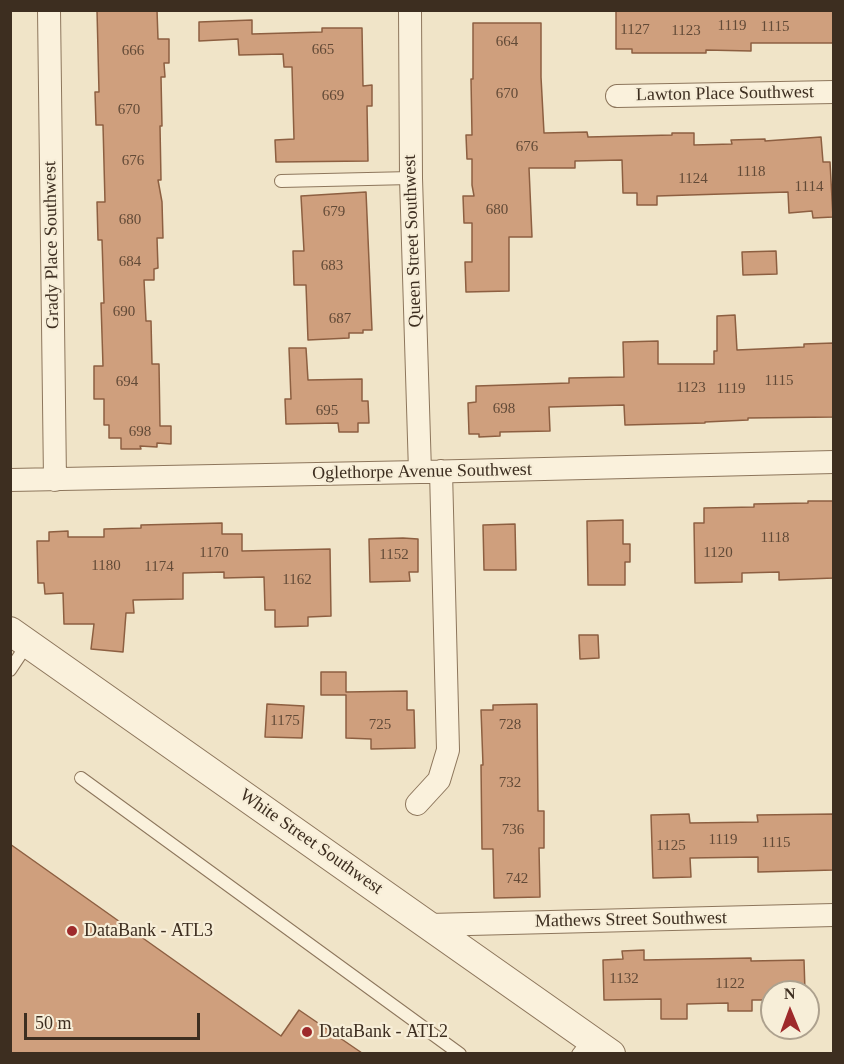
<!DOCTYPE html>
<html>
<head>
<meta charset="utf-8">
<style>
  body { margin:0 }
  #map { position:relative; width:844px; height:1064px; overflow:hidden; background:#f0e4c8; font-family:"Times New Roman",serif }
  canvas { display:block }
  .frame { position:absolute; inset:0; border:12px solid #3d2e20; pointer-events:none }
  .north { position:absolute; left:760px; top:980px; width:60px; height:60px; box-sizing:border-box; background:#f7eed8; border:2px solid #ada18e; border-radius:50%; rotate:359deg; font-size:16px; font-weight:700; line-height:24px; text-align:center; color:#3d2e20 }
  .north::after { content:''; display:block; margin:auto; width:21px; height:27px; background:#9e2a2b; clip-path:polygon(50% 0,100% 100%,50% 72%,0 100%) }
  .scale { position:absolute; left:24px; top:1013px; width:176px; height:27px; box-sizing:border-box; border:3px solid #3d2e20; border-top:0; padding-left:8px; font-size:18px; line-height:21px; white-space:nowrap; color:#3d2e20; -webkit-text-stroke:4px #f7eed8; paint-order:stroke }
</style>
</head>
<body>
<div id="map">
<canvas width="844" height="1064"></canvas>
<div class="frame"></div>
<div class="north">N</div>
<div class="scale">50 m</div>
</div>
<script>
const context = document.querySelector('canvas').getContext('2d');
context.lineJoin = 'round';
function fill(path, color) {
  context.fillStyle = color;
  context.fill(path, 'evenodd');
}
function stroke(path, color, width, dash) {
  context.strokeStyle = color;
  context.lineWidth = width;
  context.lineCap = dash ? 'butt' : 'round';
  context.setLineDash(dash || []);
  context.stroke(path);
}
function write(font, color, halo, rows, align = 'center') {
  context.font = font + ' "Times New Roman",serif';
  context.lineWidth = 4.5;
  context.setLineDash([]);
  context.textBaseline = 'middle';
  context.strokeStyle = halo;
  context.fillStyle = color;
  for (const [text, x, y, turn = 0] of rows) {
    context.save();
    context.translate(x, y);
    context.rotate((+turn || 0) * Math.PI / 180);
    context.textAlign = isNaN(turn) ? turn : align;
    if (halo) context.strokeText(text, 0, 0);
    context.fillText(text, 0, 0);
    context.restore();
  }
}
const building = new Path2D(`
  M97 10H157L158 39H169V63H164L165 77H161L162 126H160L161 180H158L162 202 163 238H157L158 268 154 269V280H144L146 321H151L152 364H159L160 426H171V444L157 443V447L140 446 141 449H121V438H109V425H104V399H94V366H103L101 303H104L102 240H98L97 202H105L103 125H96L95 92H99Z
  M616 10H834V43H751V51L706 50V53H632V49H616Z
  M252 20V34L322 32V28H362L363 86 372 85V106H367L368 161 276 162 275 140 294 139 292 67H284L283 54 239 55 238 39 199 41V22Z
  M473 23H541V77L544 133 587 132 588 137 672 135V133H694V145L732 144 731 140 765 139V141L821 137 823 162H830L833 217 813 218 812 211 789 213 788 192 657 196V205H637V193H623L622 160 575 161V168H529L532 237H509V291L466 292 465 262H472V223H464L463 196H474L472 185V159H467L466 135H472L471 79H473Z
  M366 192 372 330H363V333H349V338L308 340 306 285H294L293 251H304L301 196Z
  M776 251 777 274 743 275 742 252Z
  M735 315 737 350 804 347V344L834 343V417L748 418V420L705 422V423L625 425 624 405 549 407 550 431 500 432V436L479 437V434H469L468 403 476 402V386L569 383V378L624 377 623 342 658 341V364H714V351H717V316Z
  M289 348H306L308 380 362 379V401H368L369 423H358V432H339L338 423 286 424 285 399H291Z
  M808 501H834V578L779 580V572L742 573V582L695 583 694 523H704V508L754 507V504L808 503Z
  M623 520V544H630V562H625V585H588L587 521Z
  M222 523V534H242V551L330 549 331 616 308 617V626L275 627V610H265L264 577 224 578V572L183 573V599L133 600 134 613H126L123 652 91 649 94 624H64L63 593 45 594 44 583H38L37 541H49V532L68 531V537H104V529L141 528V525Z
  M515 524 516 570H484L483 525Z
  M403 538 418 539V572H409L410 581 370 582 369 539Z
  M579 635H598L599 658 580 659Z
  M321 672H346V692L407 691V710H414L415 748 371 749V739L346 738V695H321Z
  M267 704 304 706 302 738 265 737Z
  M537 704 538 811H544V848H539L540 897 494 898 493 849H482L481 765H483L481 710H493V705Z
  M689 814 690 823 758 822 757 815 834 814V870L758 872V857L690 858 691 877 653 878 651 815Z
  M10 844 281 1036 299 1010 362 1053H10Z
  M644 950V960L751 958V961L804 960 805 992H772V1000H752V1011H728V1003L687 1004V1019H661V999L604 1000 603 960 623 959 622 951Z`);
const service = new Path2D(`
  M281 181 411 178
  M10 670 28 643
  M81 778 460 1054
  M578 1054 590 1039`);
const minor = new Path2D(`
  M49 10 55 480
  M410 10 411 178 420 472
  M617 96 834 92
  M10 480 420 472 834 462
  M417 804 439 780 448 750 441 471
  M429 925 834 915`);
const tertiary = new Path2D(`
  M10 631 611 1054`);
const markers = [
  [72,931,6,"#9e2a2b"],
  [307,1032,6,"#9e2a2b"]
];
const numberNames = [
  ["1119",732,26],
  ["1115",775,27],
  ["1127",635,30],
  ["1123",686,31],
  ["664",507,42],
  ["665",323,50],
  ["666",133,51],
  ["670",507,94],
  ["669",333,96],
  ["670",129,110],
  ["676",527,147],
  ["676",133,161],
  ["1118",751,172],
  ["1124",693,179],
  ["1114",809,187],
  ["680",497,210],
  ["679",334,212],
  ["680",130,220],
  ["684",130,262],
  ["683",332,266],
  ["690",124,312],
  ["687",340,319],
  ["1115",779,381],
  ["694",127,382],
  ["1123",691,388],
  ["1119",731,389],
  ["698",504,409],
  ["695",327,411],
  ["698",140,432],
  ["1118",775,538],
  ["1170",214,553],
  ["1120",718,553],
  ["1152",394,555],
  ["1180",106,566],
  ["1174",159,567],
  ["1162",297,580],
  ["1175",285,721],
  ["725",380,725],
  ["728",510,725],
  ["732",510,783],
  ["736",513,830],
  ["1119",723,840],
  ["1115",776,843],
  ["1125",671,846],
  ["742",517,879],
  ["1132",624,979],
  ["1122",730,984]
];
const streetNames = [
  ["Lawton Place Southwest",725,94,-1],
  ["Queen Street Southwest",413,241,-92],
  ["Grady Place Southwest",52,245,-91],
  ["Oglethorpe Avenue Southwest",422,472,-1],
  ["White Street Southwest",311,842,35],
  ["Mathews Street Southwest",631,920,-1]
];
const poiNames = [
  ["DataBank - ATL3",84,931],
  ["DataBank - ATL2",319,1032]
];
fill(building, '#cf9f7d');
stroke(building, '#8d5f41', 1.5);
stroke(service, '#8d765c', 14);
stroke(minor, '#8d765c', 24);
stroke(tertiary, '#8d765c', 30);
stroke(service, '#faf1dc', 12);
stroke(minor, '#faf1dc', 22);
stroke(tertiary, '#faf1dc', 28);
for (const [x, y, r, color] of markers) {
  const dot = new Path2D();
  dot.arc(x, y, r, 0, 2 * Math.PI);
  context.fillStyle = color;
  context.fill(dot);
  stroke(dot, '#f7eed8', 2);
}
write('15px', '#624a37', null, numberNames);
write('18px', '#3d2e20', '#f7eed8', streetNames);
write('18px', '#3d2e20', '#f7eed8', poiNames, 'left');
</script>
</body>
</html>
